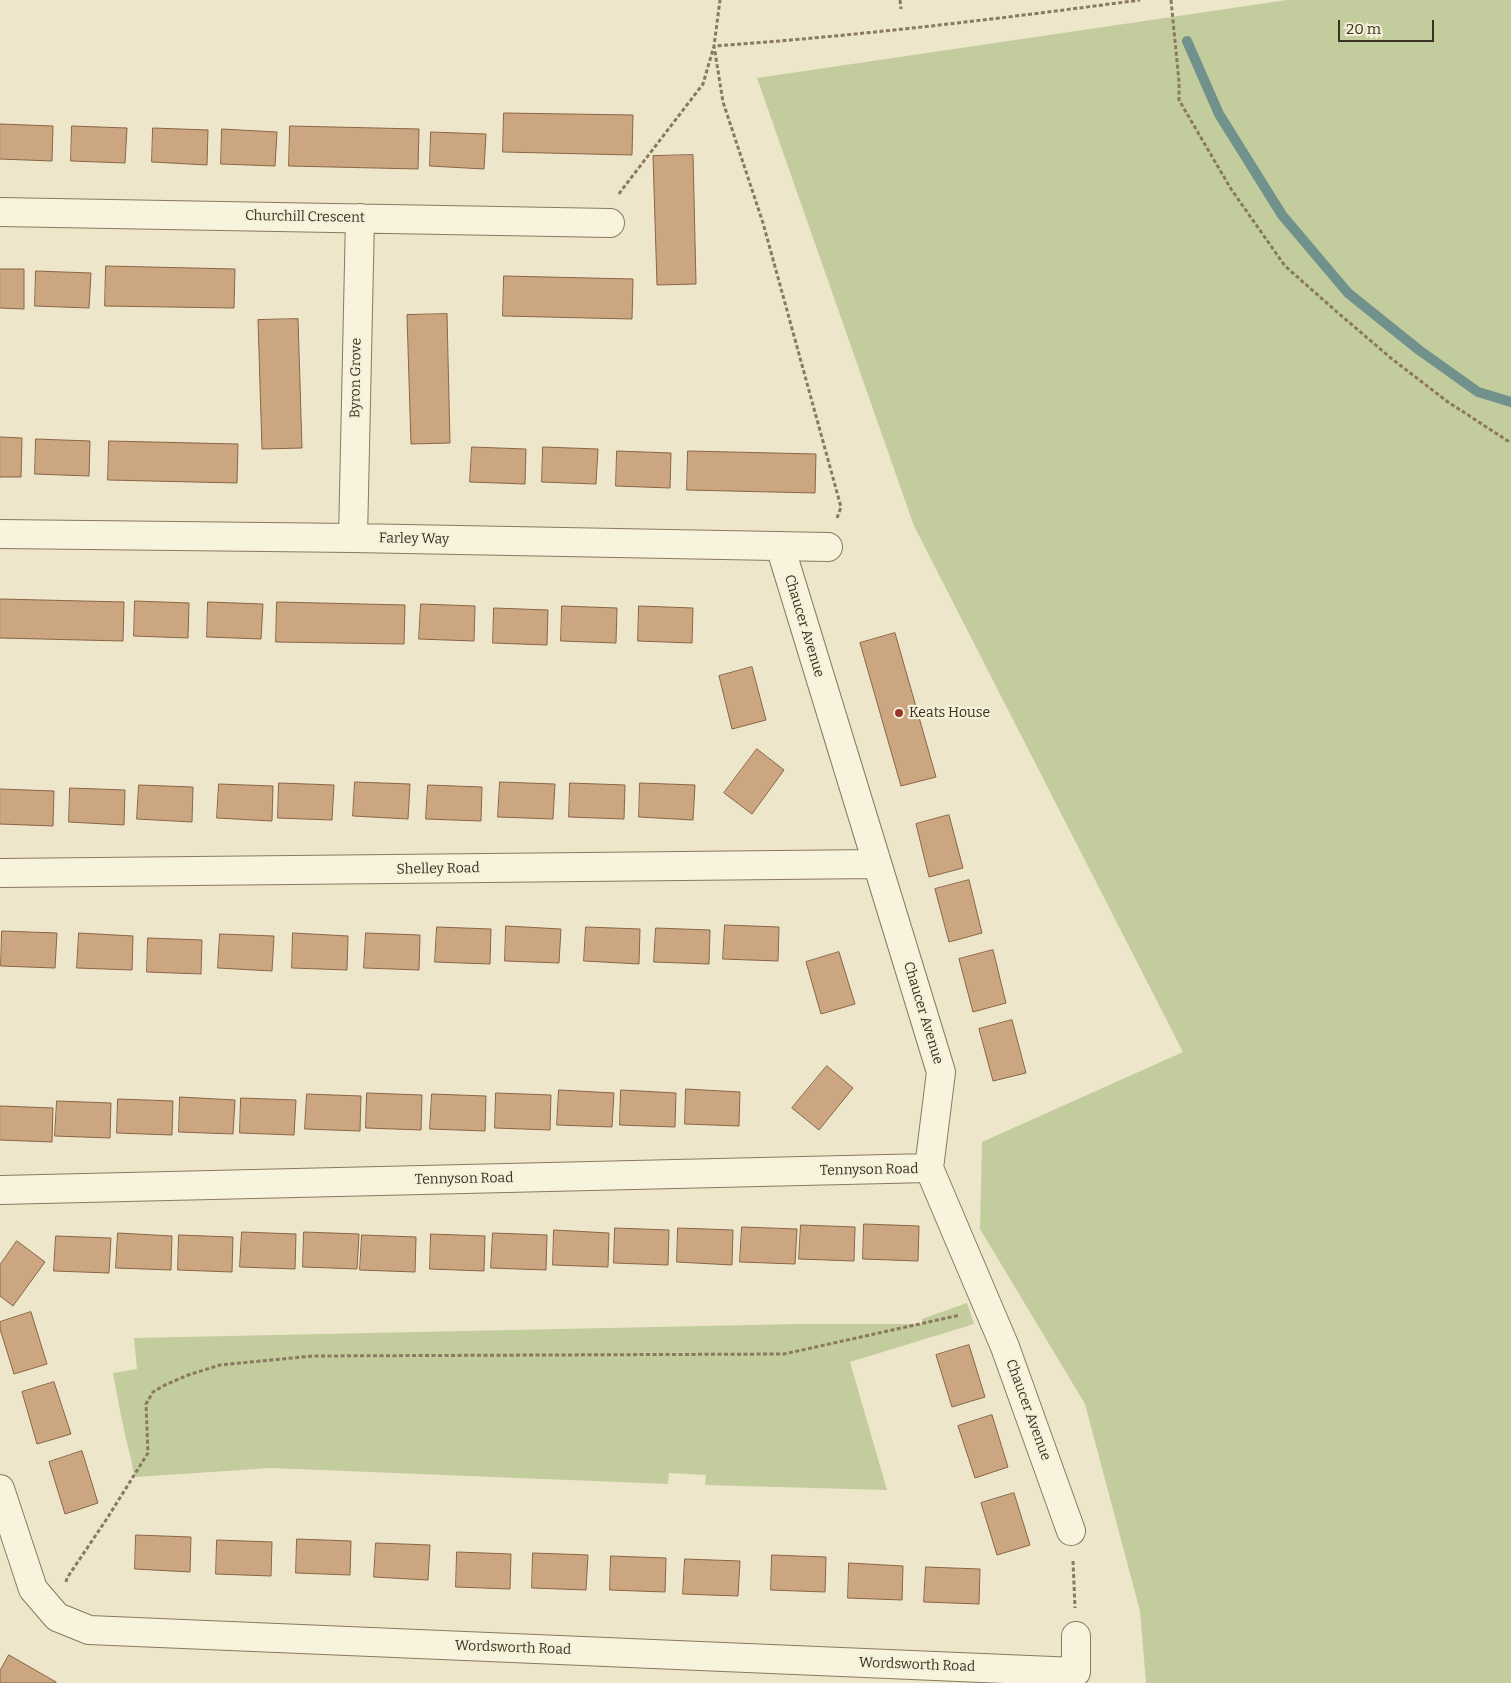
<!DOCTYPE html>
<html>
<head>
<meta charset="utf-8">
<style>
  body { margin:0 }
  #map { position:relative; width:1511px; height:1683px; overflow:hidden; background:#eee6ca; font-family:Bitter,serif }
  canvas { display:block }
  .scale { position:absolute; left:1338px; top:20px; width:96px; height:22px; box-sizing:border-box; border:2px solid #3b3021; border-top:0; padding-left:6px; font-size:15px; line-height:18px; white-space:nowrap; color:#3b3021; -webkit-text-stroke:4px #f5f0d9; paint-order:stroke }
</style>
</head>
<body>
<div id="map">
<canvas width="1511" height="1683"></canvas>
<div class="scale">20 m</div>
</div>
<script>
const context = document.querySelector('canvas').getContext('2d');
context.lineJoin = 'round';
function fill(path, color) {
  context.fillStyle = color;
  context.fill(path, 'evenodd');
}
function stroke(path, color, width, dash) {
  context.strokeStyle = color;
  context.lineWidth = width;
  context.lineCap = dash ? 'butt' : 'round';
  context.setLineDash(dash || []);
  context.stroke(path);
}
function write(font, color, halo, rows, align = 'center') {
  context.font = font + ' Bitter,serif';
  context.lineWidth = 4.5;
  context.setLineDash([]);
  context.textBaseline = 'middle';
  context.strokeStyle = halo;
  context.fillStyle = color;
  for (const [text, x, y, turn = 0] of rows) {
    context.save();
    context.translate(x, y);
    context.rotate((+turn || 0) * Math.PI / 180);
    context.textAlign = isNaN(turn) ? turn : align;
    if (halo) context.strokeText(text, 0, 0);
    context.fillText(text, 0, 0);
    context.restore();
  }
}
const green = new Path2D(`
  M1287 0H1511V1683H1146L1140 1611 1085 1404 980 1229 982 1142 1183 1052 914 526 757 78Z
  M967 1303 974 1324 850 1362 887 1490 705 1485 706 1475 669 1473 668 1484 271 1468 136 1477C131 1468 133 1464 130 1455 123 1428 118 1401 113 1373L137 1369 134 1338 797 1324H922V1319Z`);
const stream = new Path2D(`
  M1187 41 1219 114 1282 215 1348 293 1419 350 1478 392 1511 402`);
const building = new Path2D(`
  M504 113 633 115 632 155 503 152Z
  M0 124 53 126 52 161 0 159Z
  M72 126 127 128 125 163 71 161Z
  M290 126 419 129 418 169 289 166Z
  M153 128 208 130 207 165 152 162Z
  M222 129 277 132 275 166 221 164Z
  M431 132 486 134 484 169 430 166Z
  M693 155 696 284 657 285 653 156Z
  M106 266 235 269 234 308 105 306Z
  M0 269H24V309L0 308Z
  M36 271 91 273 89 308 35 306Z
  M504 276 633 279 632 319 503 316Z
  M447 314 450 443 411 444 407 315Z
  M298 319 302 448 262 449 258 320Z
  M0 437 22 438 21 477H0Z
  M36 439 90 441 89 476 35 474Z
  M109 441 238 444 237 483 108 480Z
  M472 447 526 449 525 484 470 482Z
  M543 447 598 449 596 484 542 482Z
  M617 451 671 453 670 488 616 486Z
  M688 451 816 454 815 493 687 490Z
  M0 599 124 602 123 641 0 638Z
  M135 601 189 603 188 638 134 636Z
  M208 602 263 604 261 639 207 637Z
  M277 602 405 605 404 644 276 642Z
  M421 604 475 606 474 641 419 639Z
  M562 606 617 608 616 643 561 641Z
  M639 606 693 608 692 643 638 641Z
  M494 608 548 610 547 645 493 643Z
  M895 633 936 777 901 786 860 643Z
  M752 667 766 720 732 729 719 676Z
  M757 749 784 770 752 814 724 793Z
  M355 782 410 784 408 819 353 816Z
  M500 782 555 784 553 819 498 817Z
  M279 783 334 785 332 820 278 818Z
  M570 783 625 785 624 819 569 817Z
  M640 783 695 785 693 820 639 817Z
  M219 784 273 786 272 821 217 818Z
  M139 785 193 787 192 822 137 819Z
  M428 785 482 787 481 821 426 819Z
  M70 788 125 790 124 825 69 822Z
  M0 789 54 791 53 826 0 824Z
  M949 815 963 868 929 877 916 824Z
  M969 880 982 933 949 942 935 889Z
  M725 925 779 927 778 961 723 959Z
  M506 926 561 929 559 963 505 961Z
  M437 927 491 929 490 964 435 962Z
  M586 927 640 929 639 964 584 961Z
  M656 928 710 930 709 964 654 962Z
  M2 931 57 933 55 968 1 966Z
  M79 933 133 936 132 970 77 968Z
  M293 933 348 936 347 970 292 968Z
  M366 933 420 935 419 970 364 968Z
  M220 934 274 936 272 971 218 968Z
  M148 938 202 940 201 974 147 972Z
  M993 950 1006 1003 973 1012 959 959Z
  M839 952 855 1004 821 1014 806 962Z
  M1012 1020 1026 1073 993 1081 979 1029Z
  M827 1066 853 1088 819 1130 792 1108Z
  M686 1089 740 1092 739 1126 685 1124Z
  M559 1090 614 1093 612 1127 557 1125Z
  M621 1090 676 1093 675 1127 620 1125Z
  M367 1093 422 1095 421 1130 366 1128Z
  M496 1093 551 1095 550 1130 495 1128Z
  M307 1094 361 1096 360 1131 305 1129Z
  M432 1094 486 1096 485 1131 430 1129Z
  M180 1097 235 1100 233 1134 179 1132Z
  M241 1098 296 1100 294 1135 240 1133Z
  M118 1099 173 1101 172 1135 117 1133Z
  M57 1101 111 1103 110 1138 55 1136Z
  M0 1106 53 1108 52 1142 0 1140Z
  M864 1224 919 1226 918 1261 863 1259Z
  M801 1225 855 1227 854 1261 799 1259Z
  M742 1227 797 1229 795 1264 740 1262Z
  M615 1228 669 1230 668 1265 614 1263Z
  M678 1228 733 1230 732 1265 677 1262Z
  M554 1230 609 1233 608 1267 553 1265Z
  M242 1232 296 1234 295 1269 240 1267Z
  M304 1232 359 1234 357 1269 303 1267Z
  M118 1233 172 1236 171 1270 116 1268Z
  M493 1233 547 1235 546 1270 491 1268Z
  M431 1234 485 1236 484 1271 430 1269Z
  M179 1235 233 1237 232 1272 178 1270Z
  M362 1235 416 1237 415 1272 360 1270Z
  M56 1236 111 1238 109 1273 54 1271Z
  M17 1241 45 1262 13 1306 0 1296V1265Z
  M31 1312 47 1364 14 1374 0 1329V1322Z
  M969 1345 985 1397 952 1407 936 1355Z
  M54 1382 71 1434 37 1444 22 1392Z
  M992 1415 1008 1467 975 1478 958 1426Z
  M82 1451 98 1503 65 1514 49 1462Z
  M1014 1493 1030 1545 997 1555 981 1503Z
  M136 1535 191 1537 190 1572 135 1569Z
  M297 1539 351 1541 350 1575 296 1573Z
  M217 1540 272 1542 271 1576 216 1574Z
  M376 1543 430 1545 428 1580 374 1577Z
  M457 1552 511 1554 510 1589 456 1587Z
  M533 1553 588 1555 586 1590 532 1588Z
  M772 1555 826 1557 825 1592 771 1590Z
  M611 1556 666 1558 665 1592 610 1590Z
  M685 1559 740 1561 738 1596 683 1594Z
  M849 1563 903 1566 902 1600 848 1598Z
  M926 1567 980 1569 979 1604 924 1602Z
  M9 1655 56 1682V1683H0V1671Z`);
const path = new Path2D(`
  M900 0 901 9
  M1171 0 1179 82V100L1231 189 1285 266 1337 312 1392 359 1448 402 1511 443
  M619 194 621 191 703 84 714 46 720 0
  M837 518 841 507 763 223 723 102 714 46C857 36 998 19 1140 0
  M1073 1561 1075 1608
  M66 1582 67 1578 106 1520 148 1453 146 1404 153 1392 165 1385 188 1375 220 1365 313 1356 784 1354 960 1315`);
const street = new Path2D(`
  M0 212 610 223
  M0 534 353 538 828 547
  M353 538 360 218
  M780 546 941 1072 929 1168 1005 1347 1071 1531
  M0 873 876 864
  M0 1190 929 1168
  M0 1489 33 1589 57 1617 89 1630 1076 1672V1636`);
const markers = [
  [899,713,5,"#973830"]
];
const streetNames = [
  ["Churchill Crescent",305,217,1],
  ["Byron Grove",356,378,-89],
  ["Farley Way",414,539,1],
  ["Chaucer Avenue",804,626,73],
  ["Shelley Road",438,869,-1],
  ["Chaucer Avenue",923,1013,73],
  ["Tennyson Road",869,1170,-1],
  ["Tennyson Road",464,1179,-1],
  ["Chaucer Avenue",1028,1410,70],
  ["Wordsworth Road",513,1648,2],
  ["Wordsworth Road",917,1665,2]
];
const poiNames = [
  ["Keats House",909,713]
];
fill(green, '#c3cc9d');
stroke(stream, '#71918c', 10);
fill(building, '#cba681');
stroke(building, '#896545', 1);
stroke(street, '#8a795e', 30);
stroke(path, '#8a795e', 3, [4, 2.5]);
stroke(street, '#f8f3dd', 28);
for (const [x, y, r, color] of markers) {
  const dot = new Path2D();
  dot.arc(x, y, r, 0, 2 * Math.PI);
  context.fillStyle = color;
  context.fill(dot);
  stroke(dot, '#f5f0d9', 2);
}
write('14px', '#3b3021', '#f5f0d9', streetNames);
write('14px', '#3b3021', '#f5f0d9', poiNames, 'left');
</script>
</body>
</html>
